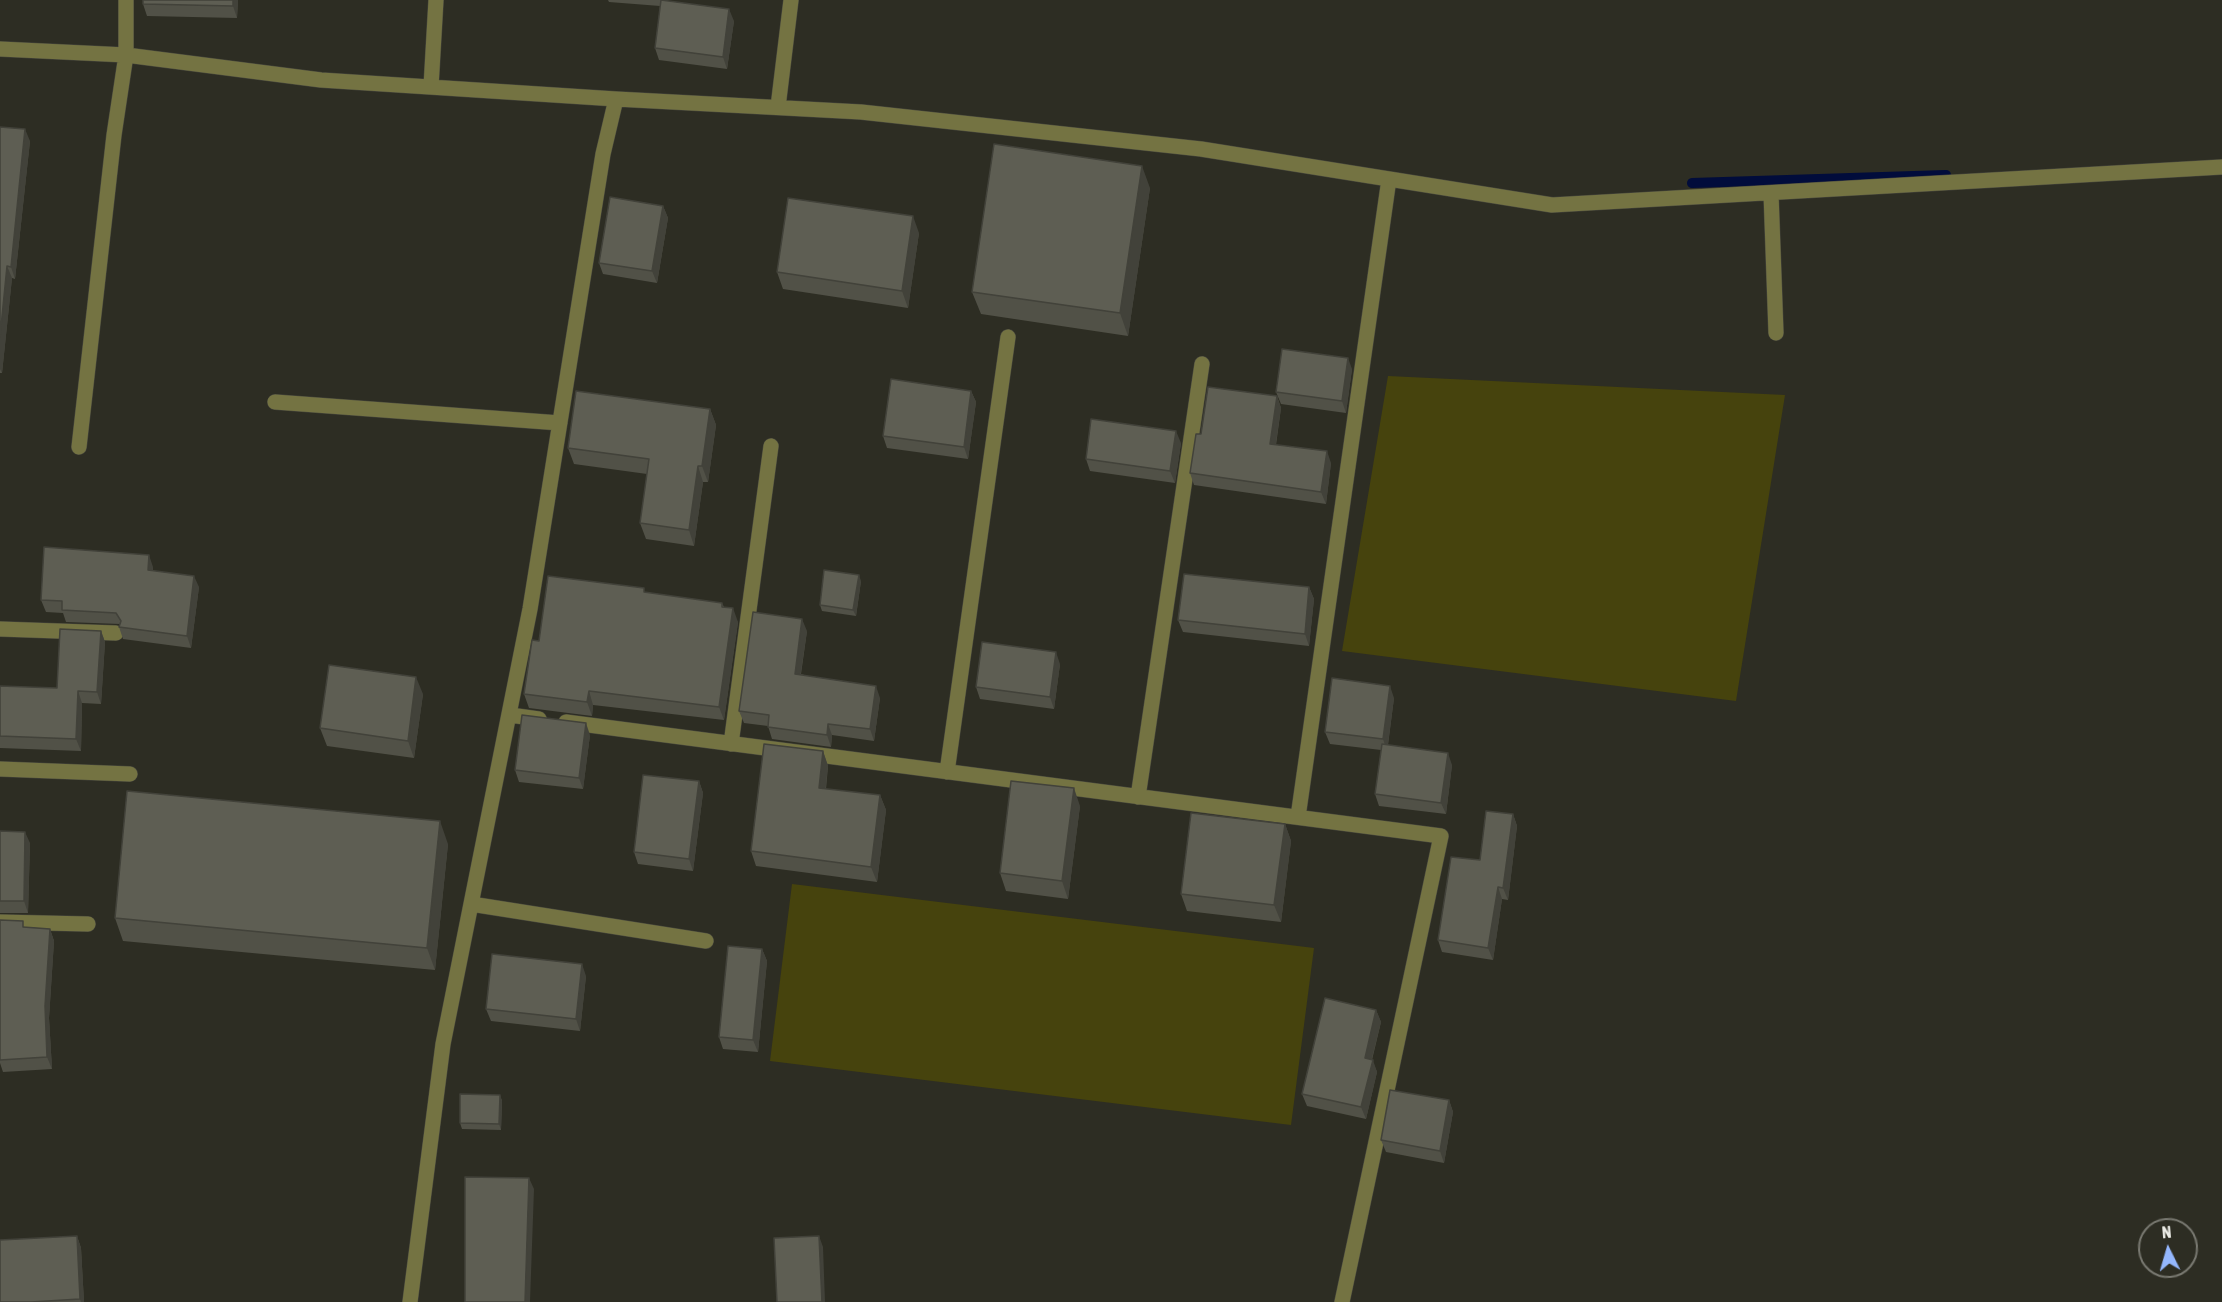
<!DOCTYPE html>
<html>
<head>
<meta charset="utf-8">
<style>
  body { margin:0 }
  #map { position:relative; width:2222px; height:1302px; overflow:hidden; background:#2d2d23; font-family:"Asap Condensed",sans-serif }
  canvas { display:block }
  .north { position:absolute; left:2138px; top:1218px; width:60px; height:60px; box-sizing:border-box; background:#2d2d23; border:2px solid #797971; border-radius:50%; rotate:355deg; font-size:16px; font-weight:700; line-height:24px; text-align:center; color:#ebebe5 }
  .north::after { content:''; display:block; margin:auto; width:21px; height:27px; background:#94b7fd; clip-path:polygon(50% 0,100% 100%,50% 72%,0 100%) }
</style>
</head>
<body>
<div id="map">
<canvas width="2222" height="1302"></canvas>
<div class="north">N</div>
</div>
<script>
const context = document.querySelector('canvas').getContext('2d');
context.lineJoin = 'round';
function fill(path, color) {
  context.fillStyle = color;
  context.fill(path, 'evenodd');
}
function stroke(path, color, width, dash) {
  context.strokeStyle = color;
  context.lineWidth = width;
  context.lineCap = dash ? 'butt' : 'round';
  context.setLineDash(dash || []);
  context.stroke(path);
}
const green = new Path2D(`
  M1388 376 1785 395 1736 701 1342 651Z
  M792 884 1314 948 1291 1125 770 1061Z`);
const stream = new Path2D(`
  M1692 183 1946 175`);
const minor = new Path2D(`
  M0 49 126 55 321 80 616 99 861 112 1201 149 1552 205 2222 167
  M431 87 436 0
  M778 107 791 0
  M1771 193 1776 333
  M275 402 560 423
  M79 447 114 135 126 55V0
  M0 629 116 633
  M510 715 539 719
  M566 722 1441 836 1342 1302
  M731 744 771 446
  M0 769 130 774
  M947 772 1008 337
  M1138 797 1202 364
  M1298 817 1389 179
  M471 904 706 941
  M0 922 88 924
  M410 1302 443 1044 530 609 603 154 616 99`);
const wall = new Path2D(`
  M238 0 237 18 147 16 143 4Z
  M608 0H666L734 21 727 69 659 60 655 48 660 6 609 2Z
  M0 127 30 141 15 279 12 278 2 373H0Z
  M1150 188 1128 336 981 314 972 292Z
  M663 206 668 218 657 283 603 274 599 263Z
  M919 233 908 308 783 289 777 272Z
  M1352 369 1346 413 1281 404 1276 392Z
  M971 391 976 402 968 459 887 448 883 436Z
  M1277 396 1281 408 1276 445 1331 463 1326 504 1194 485 1190 473 1201 434Z
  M710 409 716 425 708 482H703L694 546 646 539 640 523 647 474 574 464 568 448Z
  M1181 443 1175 483 1090 471 1086 459Z
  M153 567V571L199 587 191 648 123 639 119 627 120 624 66 622 63 613 46 612 41 600Z
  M861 581 856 616 822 611 820 605Z
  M1309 587 1314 599 1309 646 1183 632 1178 620Z
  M645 592 722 603 724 607 738 622 724 720 593 705 592 716 529 708 524 694 539 641Z
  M101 631 105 642 101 704 82 703 81 751 0 748V686L57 688Z
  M807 631 801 674 880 698 874 741 832 735 831 747 772 739 768 726 744 723 739 711Z
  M1060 664 1054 709 980 699 976 687Z
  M423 694 414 758 327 746 320 728Z
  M1394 698 1388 745 1452 765 1446 814 1379 806 1375 794 1381 750 1330 744 1325 732Z
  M590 735 583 789 519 782 515 770Z
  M823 751 828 766 826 789 880 795 886 810 877 882 756 866 751 851Z
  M699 781 703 793 693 871 638 864 634 852Z
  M1080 806 1068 899 1006 891 1000 873Z
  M1513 814 1517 826 1508 900 1502 899 1493 960 1442 952 1438 940 1480 860Z
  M1285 824 1291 841 1281 922 1187 911 1181 894Z
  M0 831 30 843 28 913H0Z
  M448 844 435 970 123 941 115 918Z
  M0 920 26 927 50 929 54 941 49 1018 52 1069 3 1072 0 1063Z
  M762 949 767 961 758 1052 723 1049 719 1037Z
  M586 976 580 1031 491 1021 486 1009Z
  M1376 1010 1381 1022 1372 1060 1377 1072 1366 1119 1307 1106 1302 1094Z
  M500 1095 502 1101 501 1130 462 1129 460 1123Z
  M1449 1100 1453 1112 1444 1163 1386 1152 1381 1140Z
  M77 1236 81 1248 84 1302H0Z`);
const shadedWall = new Path2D(`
  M233 0H238L237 18 233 6Z
  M729 9 734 21 727 69 723 57Z
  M25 129 30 141 15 279 11 267Z
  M1142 166 1150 188 1128 336 1120 313Z
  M663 206 668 218 657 283 652 271Z
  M913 216 919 233 908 308 902 291Z
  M7 266 12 278 2 373 0 369V337Z
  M1348 358 1352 369 1346 413 1342 401Z
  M971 391 976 402 968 459 964 447Z
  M1277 396 1281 408 1274 456 1270 444Z
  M710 409 716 425 708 482 702 466Z
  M1176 431 1181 443 1175 483 1170 471Z
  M1327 451 1331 463 1326 504 1321 492Z
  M698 466 703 482 694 546 689 530Z
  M149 555 153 567 152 582 148 570Z
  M859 575 861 581 856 616 853 610Z
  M194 576 199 587 191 648 187 636Z
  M1309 587 1314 599 1309 646 1305 634Z
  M733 608 738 622 724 720 719 707Z
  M802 619 807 631 799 685 795 674Z
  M101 631 105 642 101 704 97 692Z
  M1056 652 1060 664 1054 709 1050 697Z
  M416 677 423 694 414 758 408 741Z
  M876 686 880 698 874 741 870 729Z
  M1390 686 1394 698 1387 751 1383 739Z
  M78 691 82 703 81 751 76 739Z
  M589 691 593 705 592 716 587 702Z
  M586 723 590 735 583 789 579 778Z
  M828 724 832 735 831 747 827 735Z
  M823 751 828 766 824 803 819 788Z
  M1448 753 1452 765 1446 814 1441 803Z
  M699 781 703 793 693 871 689 859Z
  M1074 788 1080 806 1068 899 1062 881Z
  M880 795 886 810 877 882 871 867Z
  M1513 814 1517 826 1508 900 1503 888Z
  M440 821 448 844 435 970 427 948Z
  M1285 824 1291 841 1281 922 1274 905Z
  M25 832 30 843 28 913 24 901Z
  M1498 887 1502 899 1493 960 1488 948Z
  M50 929 54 941 49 1018 52 1069 47 1057 45 1006Z
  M762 949 767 961 758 1052 753 1040Z
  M582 964 586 976 580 1031 576 1019Z
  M1376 1010 1381 1022 1369 1070 1365 1058Z
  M1373 1060 1377 1072 1366 1119 1361 1107Z
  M500 1095 502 1101 501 1130 499 1124Z
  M1449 1100 1453 1112 1444 1163 1440 1151Z
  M529 1178 534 1189 530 1302H525Z
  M77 1236 81 1248 84 1302H81L80 1299Z
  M819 1236 823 1247 825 1302H822Z`);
const building = new Path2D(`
  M143 0H233V6L143 4Z
  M661 0 729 9 723 57 655 48Z
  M0 127 25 129 11 267 7 266 0 337Z
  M994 144 1142 166 1120 313 972 292Z
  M610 197 663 206 652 271 599 263Z
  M788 198 913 216 902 291 777 272Z
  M1282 349 1348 358 1342 401 1276 392Z
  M891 379 971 391 964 447 883 436Z
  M1208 387 1277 396 1270 444 1327 451 1321 492 1190 473 1196 434H1201Z
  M576 391 710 409 702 466H698L689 530 640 523 649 459 568 448Z
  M1091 419 1176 431 1170 471 1086 459Z
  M44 547 149 555 148 570 194 576 187 636 119 627 121 621 116 613 62 610V601L41 600Z
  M824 570 859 575 853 610 820 605Z
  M1184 574 1309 587 1305 634 1178 620Z
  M548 576 644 588V592L722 603V607L733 608 719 707 589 691 587 702 524 694 532 640 539 641Z
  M753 612 802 619 795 674 876 686 870 729 828 724 827 735 768 727 769 715 739 711Z
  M60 629 101 631 97 692 78 691 76 739 0 736V686L57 688Z
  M982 642 1056 652 1050 697 976 687Z
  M329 665 416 677 408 741 320 728Z
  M1332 678 1390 686 1383 739 1325 732Z
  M522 715 586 723 579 778 515 770Z
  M764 744 823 751 819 788 880 795 871 867 751 851Z
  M1382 744 1448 753 1441 803 1375 794Z
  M643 775 699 781 689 859 634 852Z
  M1011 781 1074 788 1062 881 1000 873Z
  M127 791 440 821 427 948 115 918Z
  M1486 811 1513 814 1503 888 1498 887 1488 948 1438 940 1451 857 1480 860Z
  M1191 813 1285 824 1274 905 1181 894Z
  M0 831 25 832 24 901H0Z
  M0 920 23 921V927L50 929 45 1006 47 1057 0 1060Z
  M728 946 762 949 753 1040 719 1037Z
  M492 954 582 964 576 1019 486 1009Z
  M1325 998 1376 1010 1365 1058 1373 1060 1361 1107 1302 1094Z
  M1390 1090 1449 1100 1440 1151 1381 1140Z
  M460 1094 500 1095 499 1124 460 1123Z
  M465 1177 529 1178 525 1302H465Z
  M77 1236 80 1299 31 1302H0V1240Z
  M819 1236 822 1302H777L774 1238Z`);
fill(green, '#46430d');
stroke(stream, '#010c3b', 10);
stroke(minor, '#48483e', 16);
stroke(minor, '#747342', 15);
fill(wall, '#515147');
fill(shadedWall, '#42423a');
fill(building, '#5e5e53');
stroke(building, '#42423a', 1.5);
</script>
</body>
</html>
